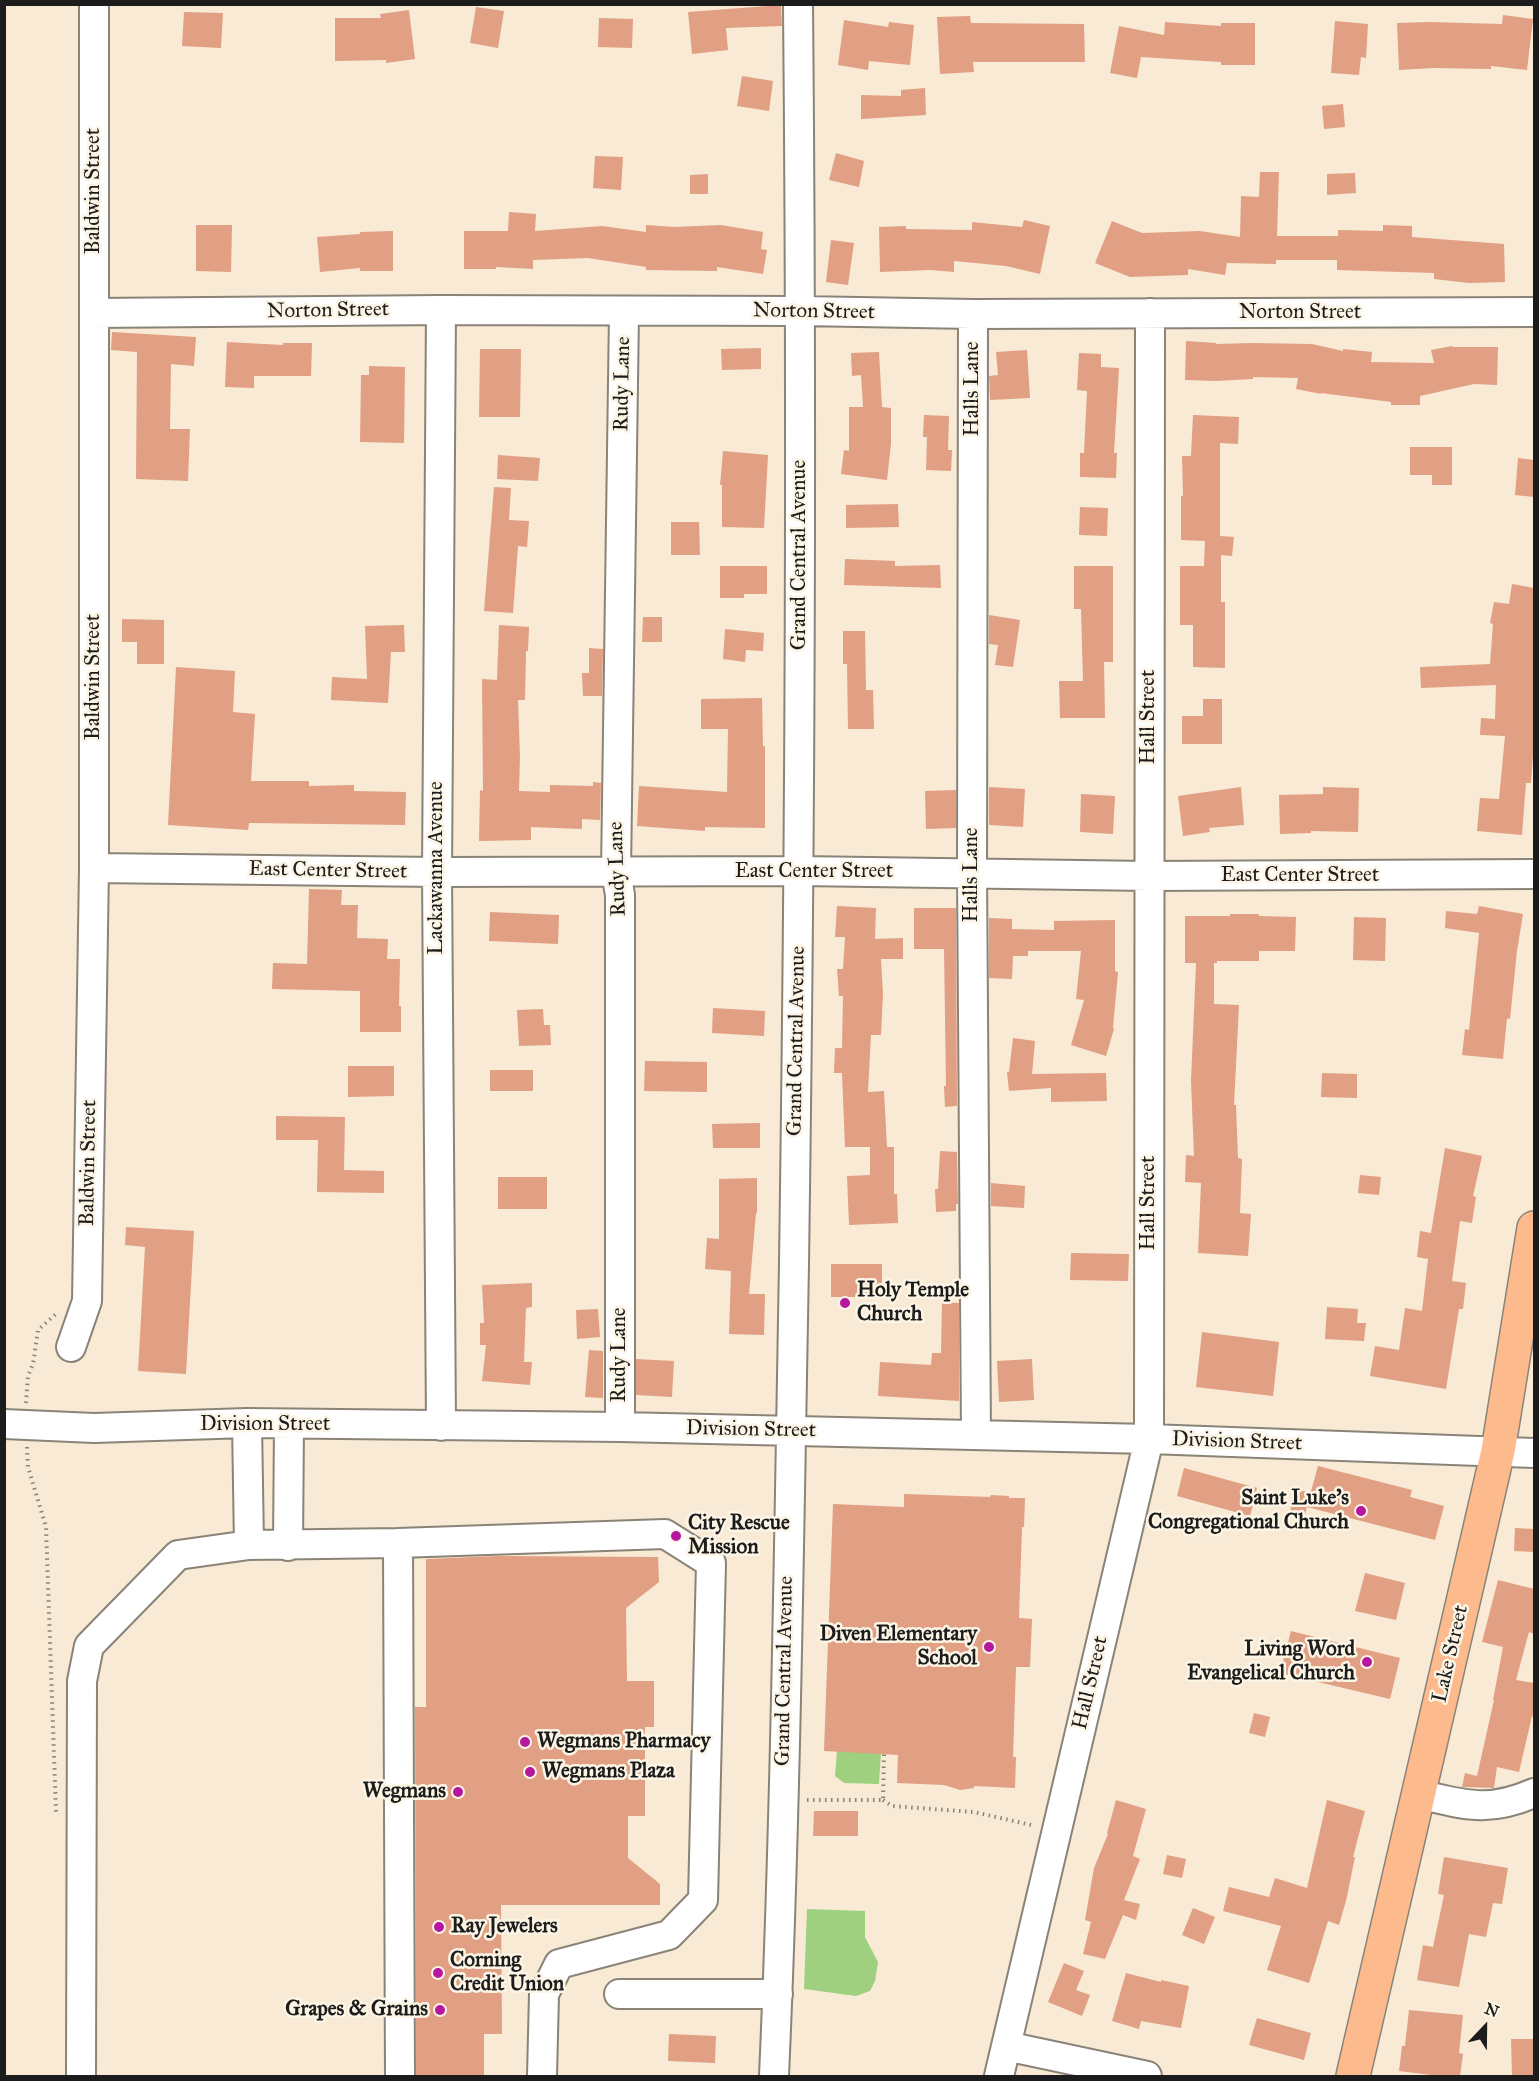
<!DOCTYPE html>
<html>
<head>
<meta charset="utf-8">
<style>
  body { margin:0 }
  #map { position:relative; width:1539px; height:2081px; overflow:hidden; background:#f8ead4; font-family:"IM FELL Great Primer",serif }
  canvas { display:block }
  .frame { position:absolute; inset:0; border:6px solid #1c1c1c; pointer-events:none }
  .north { position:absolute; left:1455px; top:1997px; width:60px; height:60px; -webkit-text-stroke:4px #fcf5e5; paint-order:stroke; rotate:22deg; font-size:16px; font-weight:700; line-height:24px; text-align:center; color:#1c1c1c }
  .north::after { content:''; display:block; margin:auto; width:21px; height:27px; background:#1c1c1c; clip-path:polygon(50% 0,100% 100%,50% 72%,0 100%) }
</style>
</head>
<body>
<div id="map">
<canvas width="1539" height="2081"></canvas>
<div class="frame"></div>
<div class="north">N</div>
</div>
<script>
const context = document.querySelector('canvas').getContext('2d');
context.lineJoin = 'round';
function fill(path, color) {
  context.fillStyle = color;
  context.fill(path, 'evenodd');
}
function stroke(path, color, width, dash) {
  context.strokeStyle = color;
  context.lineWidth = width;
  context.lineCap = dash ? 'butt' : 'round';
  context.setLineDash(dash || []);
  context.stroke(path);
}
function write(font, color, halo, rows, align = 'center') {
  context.font = font + ' "IM FELL Great Primer",serif';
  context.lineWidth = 5;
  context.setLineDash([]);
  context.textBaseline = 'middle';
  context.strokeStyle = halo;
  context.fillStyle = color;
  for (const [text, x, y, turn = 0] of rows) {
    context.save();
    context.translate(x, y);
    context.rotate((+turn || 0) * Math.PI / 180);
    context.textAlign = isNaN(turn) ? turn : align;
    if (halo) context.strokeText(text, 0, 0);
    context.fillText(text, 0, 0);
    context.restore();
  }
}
const green = new Path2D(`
  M837 1751 881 1753 879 1784 844 1783 835 1776Z
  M807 1909 865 1911V1937L878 1962 875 1981 870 1991 856 1996 804 1989Z`);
const building = new Path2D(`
  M781 5 782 26 726 28 728 50 692 54 688 12Z
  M476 7 504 11 498 48 470 43Z
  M409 10 415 59 386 63V60L335 61V18H381L380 14Z
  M184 12 223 13 221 48 182 46Z
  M1503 15 1533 19 1527 70 1491 66V69L1433 68 1399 70 1397 23 1429 22 1502 24Z
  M970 16 971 23 1084 24 1085 62H973L974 72 940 74 937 17Z
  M599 18 633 19 632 48 598 47Z
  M844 20 888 27 889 22 914 25 910 65 869 61 868 70 838 65Z
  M1335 21 1368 24 1366 58 1361 57 1359 75 1331 73Z
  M1165 22 1221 26V23H1255V65H1221V62L1141 57 1137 78 1110 73 1119 26 1164 35Z
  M742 76 773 81 769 111 737 106Z
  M925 88 926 115 861 119V95L901 96V90Z
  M1343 104 1345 127 1324 129 1322 106Z
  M836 153 864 161 859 187 829 180Z
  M595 156 623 157 621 190 593 188Z
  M1260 172H1279L1277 236H1338V230L1383 231V225L1412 226V237L1504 244 1505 282 1469 283 1434 279V273L1337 270V260H1276V264L1227 263 1225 275 1188 269V275L1130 277 1095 263 1112 221 1142 233 1200 231 1240 237 1241 196 1259 197Z
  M1355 173 1356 193 1327 195V174Z
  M708 174V194H690V175Z
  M509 212 536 214 535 231 602 226 646 232V225L674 227 721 225 763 232 761 249 767 250 763 274 717 267V271L646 270V267L588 258 533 260V269L496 267V269H464V231H508Z
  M1024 220 1050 226 1040 274 1006 266 954 261V272L930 270 880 272 879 227 906 226V229L972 230V222L1022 227Z
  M196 225H232L231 272 196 271Z
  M393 231V271H360V268L320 272 317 237 360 234V232Z
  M831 240 854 243 848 285 826 282Z
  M112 332 196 337 194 366 171 364 170 429H190L188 481 136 479 137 352 111 350Z
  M1186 341 1216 343V344L1251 343 1312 344 1343 351V349L1372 352 1371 362 1434 363 1431 350 1452 346 1453 347H1498L1497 385 1474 384 1420 396V405H1391V402L1321 393V394L1296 389 1298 378 1253 377V379L1215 381 1185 380Z
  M227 342 283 345V343H312L311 376H254V388L225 387Z
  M761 348V369L722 370 721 349Z
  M480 349H521L520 417H479Z
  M1027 350 1030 398 990 400 989 376 998 375 996 352Z
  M879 352 882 407 891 408V444L887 480 841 474 844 450 849 451V407H863L861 375 852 376 851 353Z
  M1079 353 1101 354V367L1119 368 1114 453H1117L1116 478 1080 477V453H1084L1087 391 1077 390Z
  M369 366 405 367 404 443 360 442 361 375H369Z
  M924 415 949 416 948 450H952L951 471 926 470 927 437H923Z
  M1193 415 1239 417 1238 444 1220 443V536L1234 537 1232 556 1221 555V602H1225V668L1193 667V625H1180V566H1204L1205 541 1181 540V496H1183L1182 456H1191Z
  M1410 447H1452V485H1432V475H1410Z
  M723 451 768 455 764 528 722 527V485H720Z
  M498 455 540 458 538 481 497 479Z
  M1518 458 1534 460V497L1515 495Z
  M494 487 511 488 509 520 529 521 527 547 518 546 513 613 484 611Z
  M898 504 899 527 846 528V505Z
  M1080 507 1108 508 1107 536 1079 535Z
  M671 522H699L700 555H671Z
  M845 559 895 561V566L940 565 941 588 844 585Z
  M720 566H767V594H744V598H720Z
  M1074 566H1113V662H1104L1105 718H1060L1059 681H1083L1081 609H1074Z
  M1512 584 1534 588V742L1531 783H1526L1522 835 1477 831 1480 798 1499 799 1505 736 1480 735 1481 718 1495 719 1496 685 1421 688 1420 667 1490 664 1493 624 1490 623 1494 602 1509 604Z
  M989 615 1020 620 1013 667 995 665 998 645 989 644Z
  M643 617H662V642H642Z
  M122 619 164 620V664H137V642H122Z
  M404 625 405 652H391L388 703 331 700 332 677 367 679 365 626Z
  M499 625 529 627 528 651H526L525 700H518L520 757 519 791 550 792V785L593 786V782L601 783 600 820 582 819V829L531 827V840L479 841 480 790 483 791 482 679 497 680Z
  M725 629 764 633 763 651 746 650 745 662 723 659Z
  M843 631H865L866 690H873L874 729H848L847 664H843Z
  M589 648 603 649 602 696H583L582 673H589Z
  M176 667 235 671 233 712 255 714 251 781H309V786L354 785V791L406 792 405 825 249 823 248 830 168 825Z
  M762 698 763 746H765V828L705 827V831L637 826 639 786 727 792 728 729H701V699Z
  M1203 699H1222V744H1182V716H1203Z
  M989 787 1025 789 1023 827 989 825Z
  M1241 787 1244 825 1209 828 1210 832 1183 836 1178 796Z
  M1323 787 1359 788 1358 832 1311 831V833L1280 834 1279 795 1323 794Z
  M956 790V828L926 829 925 791Z
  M1081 794 1115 796 1113 834 1080 832Z
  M309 889 342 890 341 905H358L357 938 388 939 387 959H400L399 1006H401V1032H360V991L272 989 273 963 307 964Z
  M837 906 876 908 875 939 903 938V959H881L883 994 881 1035H871L868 1092 884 1091 887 1147H894V1194H897L898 1223 849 1225 847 1176 870 1175V1147H845L842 1073H834L835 1048H842L843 996H839L837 969H843L845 937H835Z
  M1479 906 1523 914 1517 951 1510 1019 1507 1018 1503 1059 1462 1055 1465 1029 1469 1030 1479 933 1445 928 1446 911 1477 914Z
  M914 908H956L957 1106 945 1107 944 1086H946L944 949H914Z
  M490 912 559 915 558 944 489 941Z
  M1230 914H1259V916L1296 917 1295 951H1259V961H1217V963H1214V1004L1239 1005 1234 1105H1236L1238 1158 1242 1159 1240 1213 1251 1214 1248 1256 1198 1253 1201 1183 1185 1182 1186 1155 1194 1156 1191 1081 1196 963H1185V916H1230Z
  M1354 917 1386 918 1385 961 1353 960Z
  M989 918 1012 919V929L1054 930V921L1115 920V971L1118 972 1113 1028 1114 1029 1106 1056 1071 1045 1084 1000 1076 999 1081 951H1028V956H1013L1012 979 989 978Z
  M713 1008 765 1011 764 1036 712 1033Z
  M543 1009 544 1025H550L551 1045 519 1046 517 1010Z
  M1013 1038 1035 1041 1032 1074 1106 1073 1107 1101 1051 1102V1088L1009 1091 1007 1072H1009Z
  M645 1061 707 1062V1092L644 1091Z
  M348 1066H394V1096L348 1097Z
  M490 1070H533V1091H490Z
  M1322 1073 1357 1074V1098L1321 1097Z
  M276 1116 345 1117 344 1170 384 1171V1193L317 1192 318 1140H276Z
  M760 1123V1148H713L712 1124Z
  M1445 1148 1482 1156 1473 1196 1476 1197 1472 1223 1460 1221 1452 1281 1466 1283 1463 1309H1459L1446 1389 1370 1376 1375 1346 1399 1350 1405 1308 1422 1311 1428 1259 1417 1257 1420 1231 1431 1233Z
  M940 1151 957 1152 958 1204H956V1211L936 1212 935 1189H938Z
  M1360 1175 1381 1177 1379 1195 1358 1193Z
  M498 1177H547V1209H498Z
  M757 1178V1213H756L749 1294H765L764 1335 729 1334 731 1271 705 1269 707 1238 719 1239V1179Z
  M991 1183 1025 1186 1024 1208 991 1206Z
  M126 1227 194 1231 186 1374 138 1371 145 1247 125 1245Z
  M1071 1253 1129 1254 1128 1281 1070 1280Z
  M831 1264H882V1297H831Z
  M532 1283V1307L526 1308 524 1362H532L530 1385 482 1381 486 1345H480V1323H484L482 1285Z
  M942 1302 959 1303V1401L878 1396 880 1362 931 1365 932 1353H941Z
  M1327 1307 1358 1309 1357 1323H1366L1364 1341 1325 1339Z
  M598 1309 600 1337 577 1339 576 1310Z
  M1202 1332 1279 1342 1273 1396 1196 1387Z
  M589 1350 603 1351V1398L585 1397Z
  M636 1359 674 1361 672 1397 636 1395Z
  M1032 1359 1034 1400 999 1402 997 1361Z
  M1318 1466 1412 1490 1410 1497 1444 1506 1435 1540 1307 1507 1304 1519 1289 1515 1296 1489 1311 1493 1310 1495Z
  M1184 1468 1257 1488 1250 1516 1177 1496Z
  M904 1494 990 1497 991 1495 1009 1496V1498H1025L1024 1527H1022L1019 1618 1032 1619 1030 1667H1016L1013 1757H1016L1015 1788 974 1786V1788L960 1790 944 1785 897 1783 898 1755 824 1751 833 1504 904 1507Z
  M1515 1528 1534 1529V1552L1514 1551Z
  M497 1556 658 1557 659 1582 626 1608 627 1681H654V1727H645V1816H628V1858L660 1884V1905H501L502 2034H484V2076H416L415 1707H426V1559Z
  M1365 1573 1405 1583 1396 1620 1355 1611Z
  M1498 1580 1534 1589V1634L1529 1632 1516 1680 1534 1683V1717L1532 1716 1519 1772 1497 1767 1494 1788 1466 1787H1462L1465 1773 1477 1776 1494 1700H1493L1503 1647 1482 1642Z
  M1291 1631 1400 1658 1390 1699 1280 1673Z
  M1254 1713 1270 1717 1265 1737 1249 1733Z
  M1116 1800 1146 1809 1133 1856 1140 1859 1124 1900 1140 1904 1136 1920 1123 1915 1105 1959 1083 1954 1091 1922 1085 1920 1094 1868 1108 1834 1107 1833Z
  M1327 1800 1365 1811 1353 1857H1355L1346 1901 1339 1925 1328 1921 1309 1983 1267 1970 1281 1926 1223 1911 1229 1887 1269 1897 1275 1878 1307 1888Z
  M814 1811H858V1836H813Z
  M1167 1855 1186 1859 1182 1878 1163 1874Z
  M1444 1857 1508 1868 1502 1904 1493 1903 1486 1937 1469 1934 1459 1987 1417 1980 1423 1945 1433 1947 1444 1895 1438 1894Z
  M1193 1908 1215 1917 1204 1944 1182 1935Z
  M1064 1963 1084 1971 1076 1990 1090 1995 1082 2016 1048 2002Z
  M1126 1973 1161 1982V1980L1189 1986 1181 2028 1141 2021 1139 2029 1112 2021Z
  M1409 2010 1463 2015 1459 2053 1463 2054 1460 2076H1439L1399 2071 1402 2046H1405Z
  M1257 2018 1311 2033 1304 2060 1249 2045Z
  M669 2034 716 2036 715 2063 668 2061Z
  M1511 2039H1534V2076H1512Z`);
const path = new Path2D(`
  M26 1403 28 1376 33 1364 38 1330 57 1313
  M27 1447 28 1467 46 1527 56 1812
  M807 1800H883L884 1753
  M883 1800 892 1806 974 1812 1031 1825`);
const minor = new Path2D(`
  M441 310 437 872 441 1426
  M94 313 441 310 801 311 973 314 1534 312
  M973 314 972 872 976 1435
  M94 868 437 872 800 871 1149 876 1534 874
  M71 1347 87 1301 94 868V4
  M247 1423 249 1545
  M4 1424 94 1428 247 1423 620 1427 1149 1439 1534 1453
  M620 1427V895L616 872 624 312
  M398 1543 665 1534 711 1563 703 1900 669 1935 559 1964 544 1994 542 2076
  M288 1546 289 1424
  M1418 1794C1466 1805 1488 1813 1534 1793
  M619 1994H778
  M1006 2046 1147 2076
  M81 2076 82 1681 89 1646 178 1555 249 1545 398 1543 400 2076
  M774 2076C786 1806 789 1535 794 1264 800 844 802 425 798 4
  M999 2076 1149 1439 1150 313`);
const major = new Path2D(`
  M1353 2076 1498 1451 1534 1228`);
const markers = [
  [845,1303,6,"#b5179e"],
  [1361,1511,6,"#b5179e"],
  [676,1536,6,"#b5179e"],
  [989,1647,6,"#b5179e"],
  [1367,1662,6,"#b5179e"],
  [525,1742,6,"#b5179e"],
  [530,1772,6,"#b5179e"],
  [458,1792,6,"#b5179e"],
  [439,1927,6,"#b5179e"],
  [438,1973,6,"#b5179e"],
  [440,2010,6,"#b5179e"]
];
const streetNames = [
  ["Baldwin Street",94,191,-90],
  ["Norton Street",328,311,-1],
  ["Norton Street",814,312,1],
  ["Norton Street",1300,313],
  ["Rudy Lane",623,384,-89],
  ["Halls Lane",973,389,-90],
  ["Grand Central Avenue",800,555,-90],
  ["Baldwin Street",94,677,-90],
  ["Hall Street",1149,717,-90],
  ["Lackawanna Avenue",437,868,-90],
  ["Rudy Lane",618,869,-92],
  ["East Center Street",328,871,1],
  ["East Center Street",814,872],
  ["Halls Lane",972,875,-90],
  ["East Center Street",1300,876],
  ["Grand Central Avenue",797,1041,-89],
  ["Baldwin Street",89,1163,-89],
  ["Hall Street",1149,1203,-90],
  ["Rudy Lane",620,1355,-90],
  ["Division Street",265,1425],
  ["Division Street",751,1430,1],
  ["Division Street",1237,1442,2],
  ["Lake Street",1451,1654,-77],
  ["Grand Central Avenue",785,1671,-89],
  ["Hall Street",1091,1683,-77]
];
const poiNames = [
  ["Holy Temple",857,1291],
  ["Church",857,1315],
  ["Saint Luke's",1349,1499,"right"],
  ["Congregational Church",1349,1523,"right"],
  ["City Rescue",688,1524],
  ["Mission",688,1548],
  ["Diven Elementary",977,1635,"right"],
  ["School",977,1659,"right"],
  ["Living Word",1355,1650,"right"],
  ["Evangelical Church",1355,1674,"right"],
  ["Wegmans Pharmacy",537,1742],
  ["Wegmans Plaza",542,1772],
  ["Wegmans",446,1792,"right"],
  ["Ray Jewelers",451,1927],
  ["Corning",450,1961],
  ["Credit Union",450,1985],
  ["Grapes & Grains",428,2010,"right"]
];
fill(green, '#9fd080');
fill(building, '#e19f84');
stroke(minor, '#8a8378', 32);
stroke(major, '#8a8378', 36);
stroke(path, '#8a8378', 4, [1.5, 4.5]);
stroke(minor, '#fff', 28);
stroke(major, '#fcba8d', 33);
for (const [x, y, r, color] of markers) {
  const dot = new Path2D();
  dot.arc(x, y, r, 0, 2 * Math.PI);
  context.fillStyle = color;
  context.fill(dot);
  stroke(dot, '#fcf5e5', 2);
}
write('21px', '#1c1c1c', '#fcf5e5', streetNames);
write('bold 21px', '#1c1c1c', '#fcf5e5', poiNames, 'left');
</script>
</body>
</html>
